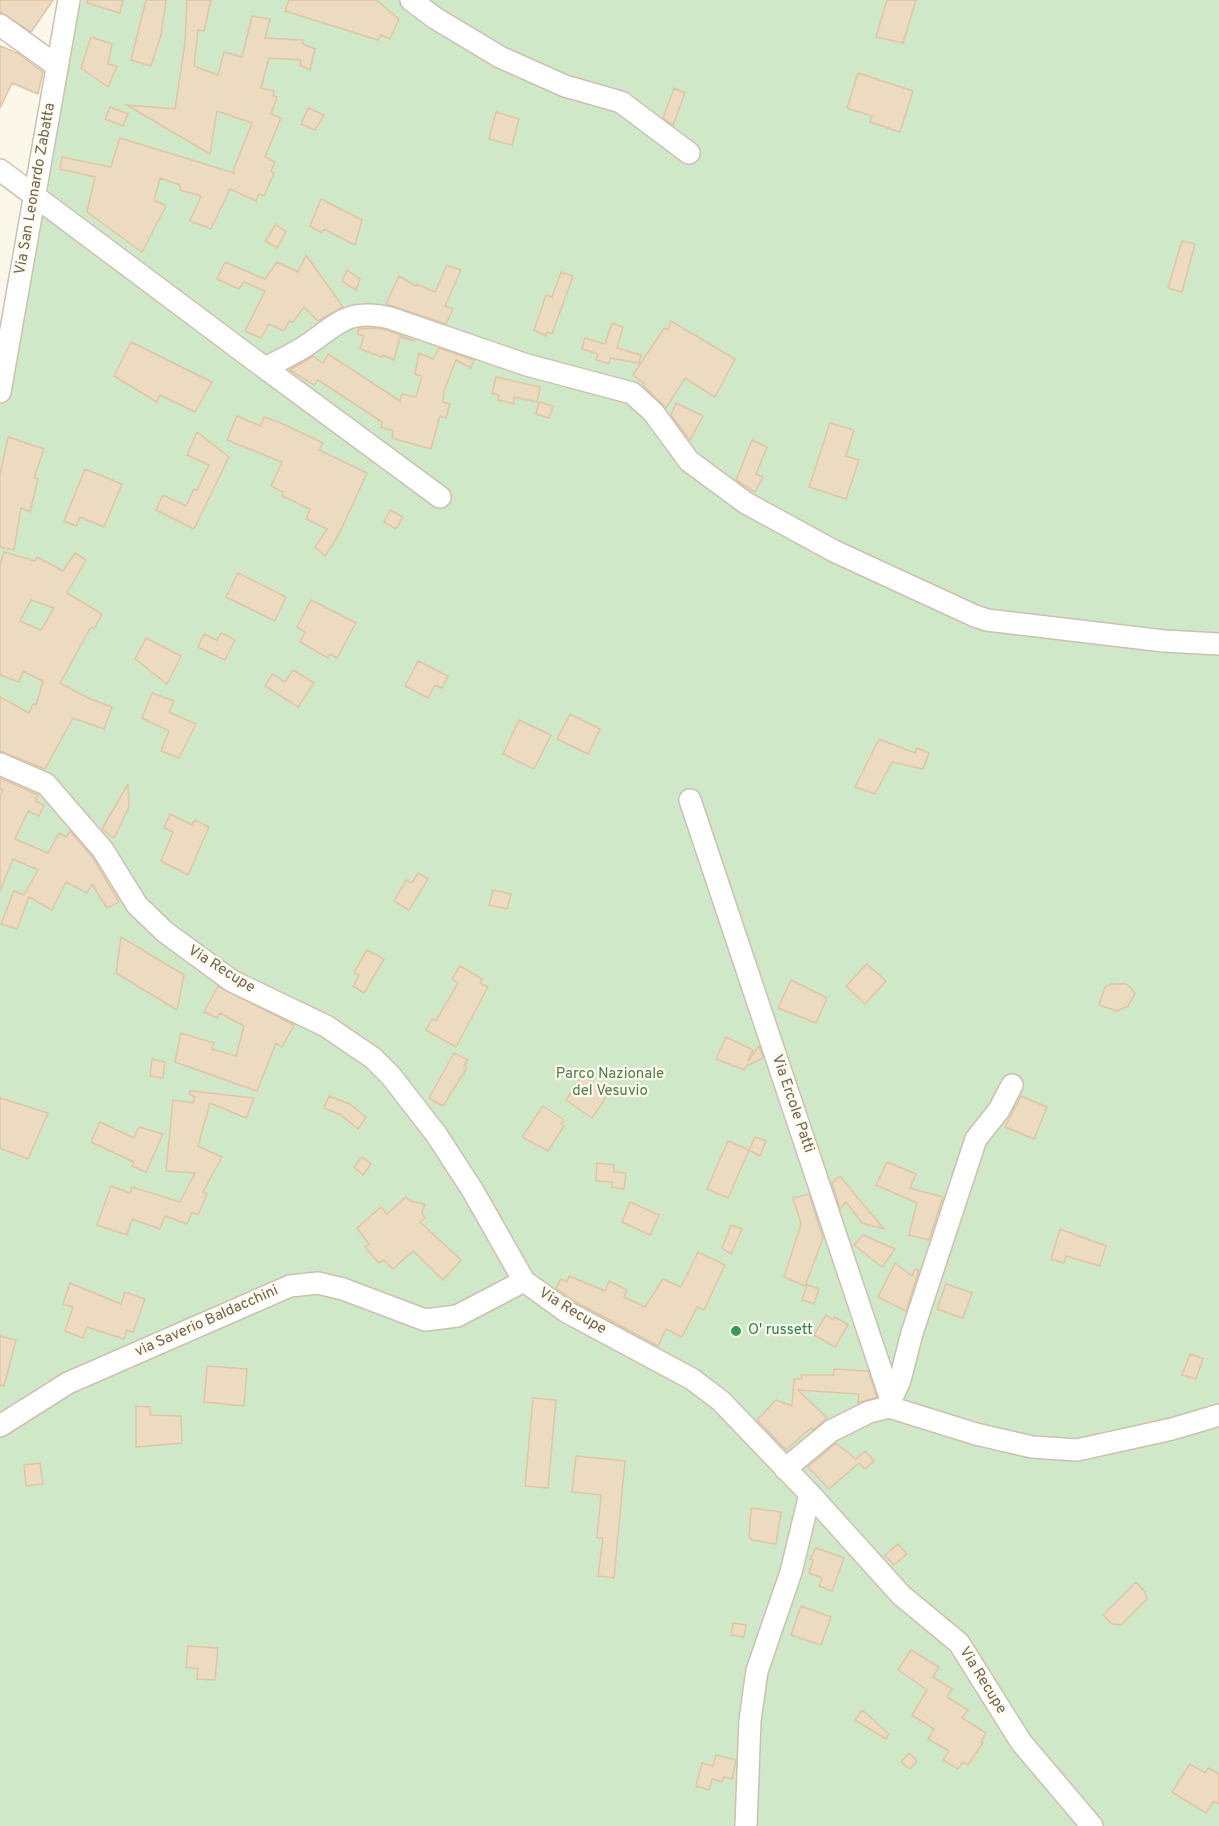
<!DOCTYPE html>
<html>
<head>
<meta charset="utf-8">
<style>
  body { margin:0 }
  canvas { display:block; background:#fbf7e9 }
</style>
</head>
<body>
<canvas width="1219" height="1826"></canvas>
<script>
const context = document.querySelector('canvas').getContext('2d');
context.lineJoin = 'round';
function fill(path, color) {
  context.fillStyle = color;
  context.fill(path, 'evenodd');
}
function stroke(path, color, width, dash) {
  context.strokeStyle = color;
  context.lineWidth = width;
  context.lineCap = dash ? 'butt' : 'round';
  context.setLineDash(dash || []);
  context.stroke(path);
}
function write(font, color, halo, rows, align = 'center') {
  context.font = font + ' Overpass,sans-serif';
  context.lineWidth = 4.5;
  context.setLineDash([]);
  context.textBaseline = 'middle';
  context.strokeStyle = halo;
  context.fillStyle = color;
  for (const [text, x, y, turn = 0] of rows) {
    context.save();
    context.translate(x, y);
    context.rotate((+turn || 0) * Math.PI / 180);
    context.textAlign = isNaN(turn) ? turn : align;
    if (halo) context.strokeText(text, 0, 0);
    context.fillText(text, 0, 0);
    context.restore();
  }
}
const green = new Path2D(`
  M63 0H1219V1826H0V341Z`);
const building = new Path2D(`
  M0 0H53L31 32 0 12Z
  M87 0H123L120 13 87 3Z
  M146 0H166L161 35 151 66 131 60Z
  M187 0H211L204 31 198 30 194 66 218 75 224 52 242 57 252 16 270 19 265 38 303 40V44L315 49 310 70 300 65 301 60 269 58 261 88 274 91 273 95 277 97 271 114 281 118 265 157 275 162 271 171 274 173 264 196 259 194 256 201 230 189 211 229 190 221 201 196 180 190V185L160 178 154 200 166 206 142 252 87 212 95 177 60 169 62 157 111 167 120 138 234 173V168L252 123 217 111 210 154 127 105 175 109 185 43Z
  M289 0H376L399 19 390 39 381 35 378 40 285 11Z
  M887 0H916L903 43 876 37Z
  M91 37 112 44 108 64 117 66 108 87 81 68Z
  M0 46 19 54 43 72 38 94 12 83 0 108Z
  M858 73 913 91 900 132 870 122 872 116 847 108Z
  M674 88 685 93 673 125 663 118Z
  M110 107 128 114 123 126 105 119Z
  M308 108 324 115 315 130 301 124Z
  M496 112 519 119 512 145 489 139Z
  M321 199 362 220 355 245 324 229 322 233 310 226Z
  M276 224 286 232 277 248 265 241Z
  M1182 241 1195 244 1182 292 1168 288Z
  M306 255 343 307 318 321 304 307 293 322 289 321 284 331 269 324 261 338 245 331 265 291 244 282 239 289 217 279 225 262 265 279 277 262 298 272Z
  M447 265 461 270 445 306 453 309 446 324 386 304 399 276 416 286 417 284 435 292Z
  M347 270 360 279 356 290 342 281Z
  M561 272 573 276 552 334 547 332 546 336 534 330 546 295 552 297Z
  M671 321 735 359 715 397 685 378 666 408 643 385 644 383 633 375 664 328 668 330Z
  M612 323 623 327 617 348 641 355 639 363 610 358 609 364 596 360 598 354 582 349 585 338 605 344Z
  M375 328 387 330 415 341 400 337 394 360 383 355 382 357 360 349 364 336 358 334V329Z
  M131 342 212 382 195 412 160 395 157 402 114 376Z
  M439 348 474 360 471 368 456 360 444 391 443 402 450 404 446 418 440 416 431 449 392 438 393 431 381 427 382 422 318 380 314 385 290 370 313 356 323 363 328 354 400 401 402 394 416 397 422 376 415 374 419 353 433 359Z
  M496 377 540 387 537 402 514 397V404L498 400 499 395 492 393Z
  M539 402 553 406 549 418 536 414Z
  M676 403 703 416 690 440 671 415Z
  M237 416 261 426 264 417 281 423 323 443 319 450 367 473 339 534 325 556 315 547 327 529 306 519 310 509 282 496 283 492 271 486 282 462 227 440Z
  M830 423 854 430 846 456 859 460 846 499 809 487Z
  M197 432 229 457 194 529 156 510 163 495 186 506 194 489 197 490 209 465 187 455Z
  M8 437 44 449 34 478 38 479 30 512 21 508 14 550 0 547V475Z
  M752 440 767 447 756 474 763 477 755 492 736 480Z
  M85 469 122 484 104 527 80 517 76 526 64 521Z
  M390 510 403 517 396 529 384 522Z
  M4 552 35 561 37 557 63 571 75 553 86 560 67 593 102 614 94 629 91 627 60 683 88 698 112 707 104 729 73 718 45 769 0 751V697L29 713 33 704 36 705 43 681 23 671 19 682 0 675V565ZM31 600 54 608 41 630 20 621Z
  M238 573 286 597 275 621 226 597Z
  M311 600 356 623 337 658 330 654 328 658 300 642 305 632 297 627Z
  M221 633 235 640 225 660 198 647 204 634 217 640Z
  M146 638 181 656 167 684 135 659Z
  M418 661 448 676 442 688 435 685 428 698 405 686Z
  M293 670 314 683 298 707 265 686 272 674 285 682Z
  M152 693 174 701 169 712 196 724 179 758 161 751 169 731 142 718Z
  M570 714 600 729 588 754 557 739Z
  M519 720 551 735 534 769 503 754Z
  M879 739 915 753 917 748 929 753 923 769 892 762 875 794 855 787Z
  M0 778 38 795 35 801 44 805 39 816 28 811 15 839 48 853 59 833 66 837 70 831 93 858 119 902 107 908 92 884 87 893 66 882 52 910 29 897 17 929 1 924 14 891 24 895 38 870 13 859 0 891V796L3 790 0 788Z
  M128 784 129 807 114 838 102 829Z
  M170 814 192 825 195 820 209 827 188 875 161 861 173 832 164 828Z
  M418 873 428 879 409 910 394 901 406 880 412 883Z
  M493 890 511 894 507 909 489 905Z
  M121 937 184 975 177 1010 116 973Z
  M367 950 384 959 364 993 353 986 359 975 354 972Z
  M867 964 886 981 865 1004 846 986Z
  M460 966 482 979 480 983 488 987 456 1047 426 1030 432 1019 436 1021 458 983 452 979Z
  M791 980 827 998 816 1023 778 1008Z
  M1111 984H1126L1132 989 1135 994 1128 1006 1117 1011 1099 1005 1105 987Z
  M218 986 294 1025 282 1047 276 1043 257 1091 175 1062 181 1033 214 1043 212 1049 236 1056 244 1026 220 1013 217 1018 204 1012Z
  M726 1037 753 1050 748 1061 759 1046 763 1058 746 1066 744 1070 716 1059Z
  M454 1053 468 1060 464 1066 467 1068 443 1106 429 1098Z
  M152 1059 165 1062 163 1078 150 1076Z
  M583 1075 609 1093 592 1118 566 1100Z
  M190 1091 254 1098 246 1118 210 1103 198 1146 222 1157 203 1192 207 1194 198 1215 192 1212 187 1224 165 1216 160 1229 132 1219 127 1235 97 1225 111 1186 130 1193 132 1187 180 1202 195 1173 166 1171 173 1100 193 1103 195 1097 189 1094Z
  M329 1096 350 1104 366 1117 358 1129 341 1115 324 1108Z
  M1021 1096 1047 1107 1034 1139 1005 1127Z
  M0 1098 48 1113 28 1159 0 1148Z
  M543 1106 564 1120 561 1124 564 1126 548 1151 522 1137Z
  M100 1122 134 1138 139 1127 163 1134 146 1172 132 1166 134 1162 91 1142Z
  M755 1137 766 1141 760 1156 749 1150Z
  M728 1141 749 1150 728 1198 707 1189Z
  M362 1157 371 1164 363 1175 354 1167Z
  M887 1162 916 1174 910 1188 943 1197 929 1240 909 1235 917 1203 876 1185Z
  M597 1163 614 1165V1172L626 1173 624 1189 612 1187V1182L596 1181Z
  M840 1176 857 1197 884 1229 862 1223 846 1202 840 1209 832 1183Z
  M809 1194 823 1238 805 1286 784 1277 801 1224 793 1198Z
  M406 1197 410 1201 425 1204 422 1213 425 1218 420 1222 461 1260 443 1280 413 1251 393 1269 384 1260 379 1263 365 1247 369 1244 357 1228 381 1207 387 1214Z
  M630 1202 659 1215 650 1235 622 1222Z
  M731 1225 742 1229 731 1254 722 1248Z
  M1060 1229 1106 1246 1100 1266 1066 1256 1064 1263 1051 1259Z
  M863 1235 895 1249 882 1267 854 1245Z
  M698 1252 725 1265 704 1310 697 1307 682 1337 666 1329 658 1346 574 1301 556 1288 561 1279 567 1282 569 1276 605 1291 609 1281 627 1290 624 1297 645 1307 663 1279 681 1287Z
  M895 1263 912 1276 915 1269 919 1270 906 1311 878 1297Z
  M70 1283 121 1304 125 1292 145 1299 133 1332 127 1330 124 1339 87 1327 83 1338 65 1331 73 1307 63 1304Z
  M946 1284 972 1293 963 1318 937 1309Z
  M807 1285 819 1289 814 1304 802 1300Z
  M826 1315 833 1320 835 1317 848 1325 835 1347 814 1335Z
  M0 1336 16 1340 4 1386 0 1385Z
  M1190 1354 1203 1359 1196 1379 1182 1375Z
  M207 1366 247 1369 244 1406 204 1402Z
  M834 1369 868 1371 877 1397 858 1403 859 1394 798 1390 827 1418 813 1430 811 1428 786 1450 757 1420 776 1400 792 1406 794 1379H802L801 1375H834Z
  M533 1398 556 1400 548 1488 525 1486Z
  M136 1406 150 1407V1415L181 1416 182 1443 136 1447Z
  M836 1443 856 1459 865 1451 874 1461 865 1469 859 1463 829 1489 808 1467Z
  M576 1456 625 1461 614 1578 598 1576 603 1538H597L601 1495 572 1492Z
  M40 1463 43 1484 26 1486 24 1465Z
  M751 1508 781 1512 776 1544 752 1540 749 1536Z
  M898 1544 907 1554 894 1565 885 1555Z
  M816 1548 844 1558 832 1591 819 1586 822 1578 809 1573 813 1560 810 1559Z
  M1136 1582 1145 1592 1147 1599 1121 1625 1112 1624 1103 1615Z
  M801 1606 831 1617 821 1645 791 1635Z
  M733 1623 746 1625 744 1637 731 1635Z
  M188 1646 218 1648 215 1680 197 1679 198 1669 186 1667Z
  M911 1650 939 1667 933 1677 952 1689 947 1697 968 1710 962 1718 986 1733 981 1742 983 1743 968 1765 963 1762 958 1769 943 1760 949 1751 928 1739 934 1729 912 1715 927 1690 898 1670Z
  M862 1710 889 1734 886 1739 855 1720Z
  M909 1753 917 1761 910 1769 901 1762Z
  M716 1755 736 1760 732 1779 724 1777 722 1782 712 1779 709 1790 696 1786 702 1763 713 1766Z
  M1190 1764 1205 1773 1208 1768 1219 1774V1804L1214 1801 1206 1813 1172 1792Z`);
const minor = new Path2D(`
  M411 0 435 18 500 57 565 86 621 102 689 153
  M0 25 57 66
  M0 170 265 368C280 360 296 353 310 343 341 321 350 309 390 318L527 365 632 393 653 412 689 461 746 503 834 551 975 616 987 620 1164 641 1219 644
  M265 368 440 497
  M0 392 69 0
  M0 764 46 784 103 850 137 905 165 932 232 981 326 1026 373 1058 391 1076 436 1134 473 1191 524 1281 567 1312 692 1379 721 1401 810 1494 901 1595 959 1643 1021 1742 1092 1826
  M690 800 891 1400 889 1407
  M891 1400 900 1380 912 1333 976 1139 999 1110 1012 1085
  M0 1426 68 1383 290 1286 318 1283 343 1289 425 1320 457 1316 524 1281
  M785 1469 831 1431 869 1412 889 1407 976 1434 1032 1447 1077 1450 1172 1429 1219 1415
  M746 1826 750 1720 757 1671 791 1572 810 1494`);
const markers = [
  [736,1331,6,"#2e9e5b"]
];
const streetNames = [
  ["Via San Leonardo Zabatta",36,189,-80],
  ["Via Recupe",221,970,32],
  ["Via Ercole Patti",792,1104,71],
  ["Via Recupe",572,1312,31],
  ["via Saverio Baldacchini",207,1322,-24],
  ["Via Recupe",982,1681,58]
];
const parkNames = [
  ["Parco Nazionale",610,1075],
  ["del Vesuvio",610,1092]
];
const leisureNames = [
  ["O' russett",748,1331]
];
fill(green, '#cfe8c8');
fill(building, '#ecdac1');
stroke(building, '#e0c5a4', 1.5);
stroke(minor, '#ccc1b0', 24);
stroke(minor, '#fff', 21);
for (const [x, y, r, color] of markers) {
  const dot = new Path2D();
  dot.arc(x, y, r, 0, 2 * Math.PI);
  context.fillStyle = color;
  context.fill(dot);
  stroke(dot, '#fefbef', 2);
}
write('15px', '#74624e', '#fefbef', streetNames);
write('15px', '#517e4a', '#fefbef', parkNames);
write('15px', '#27864d', '#fefbef', leisureNames, 'left');
</script>
</body>
</html>
